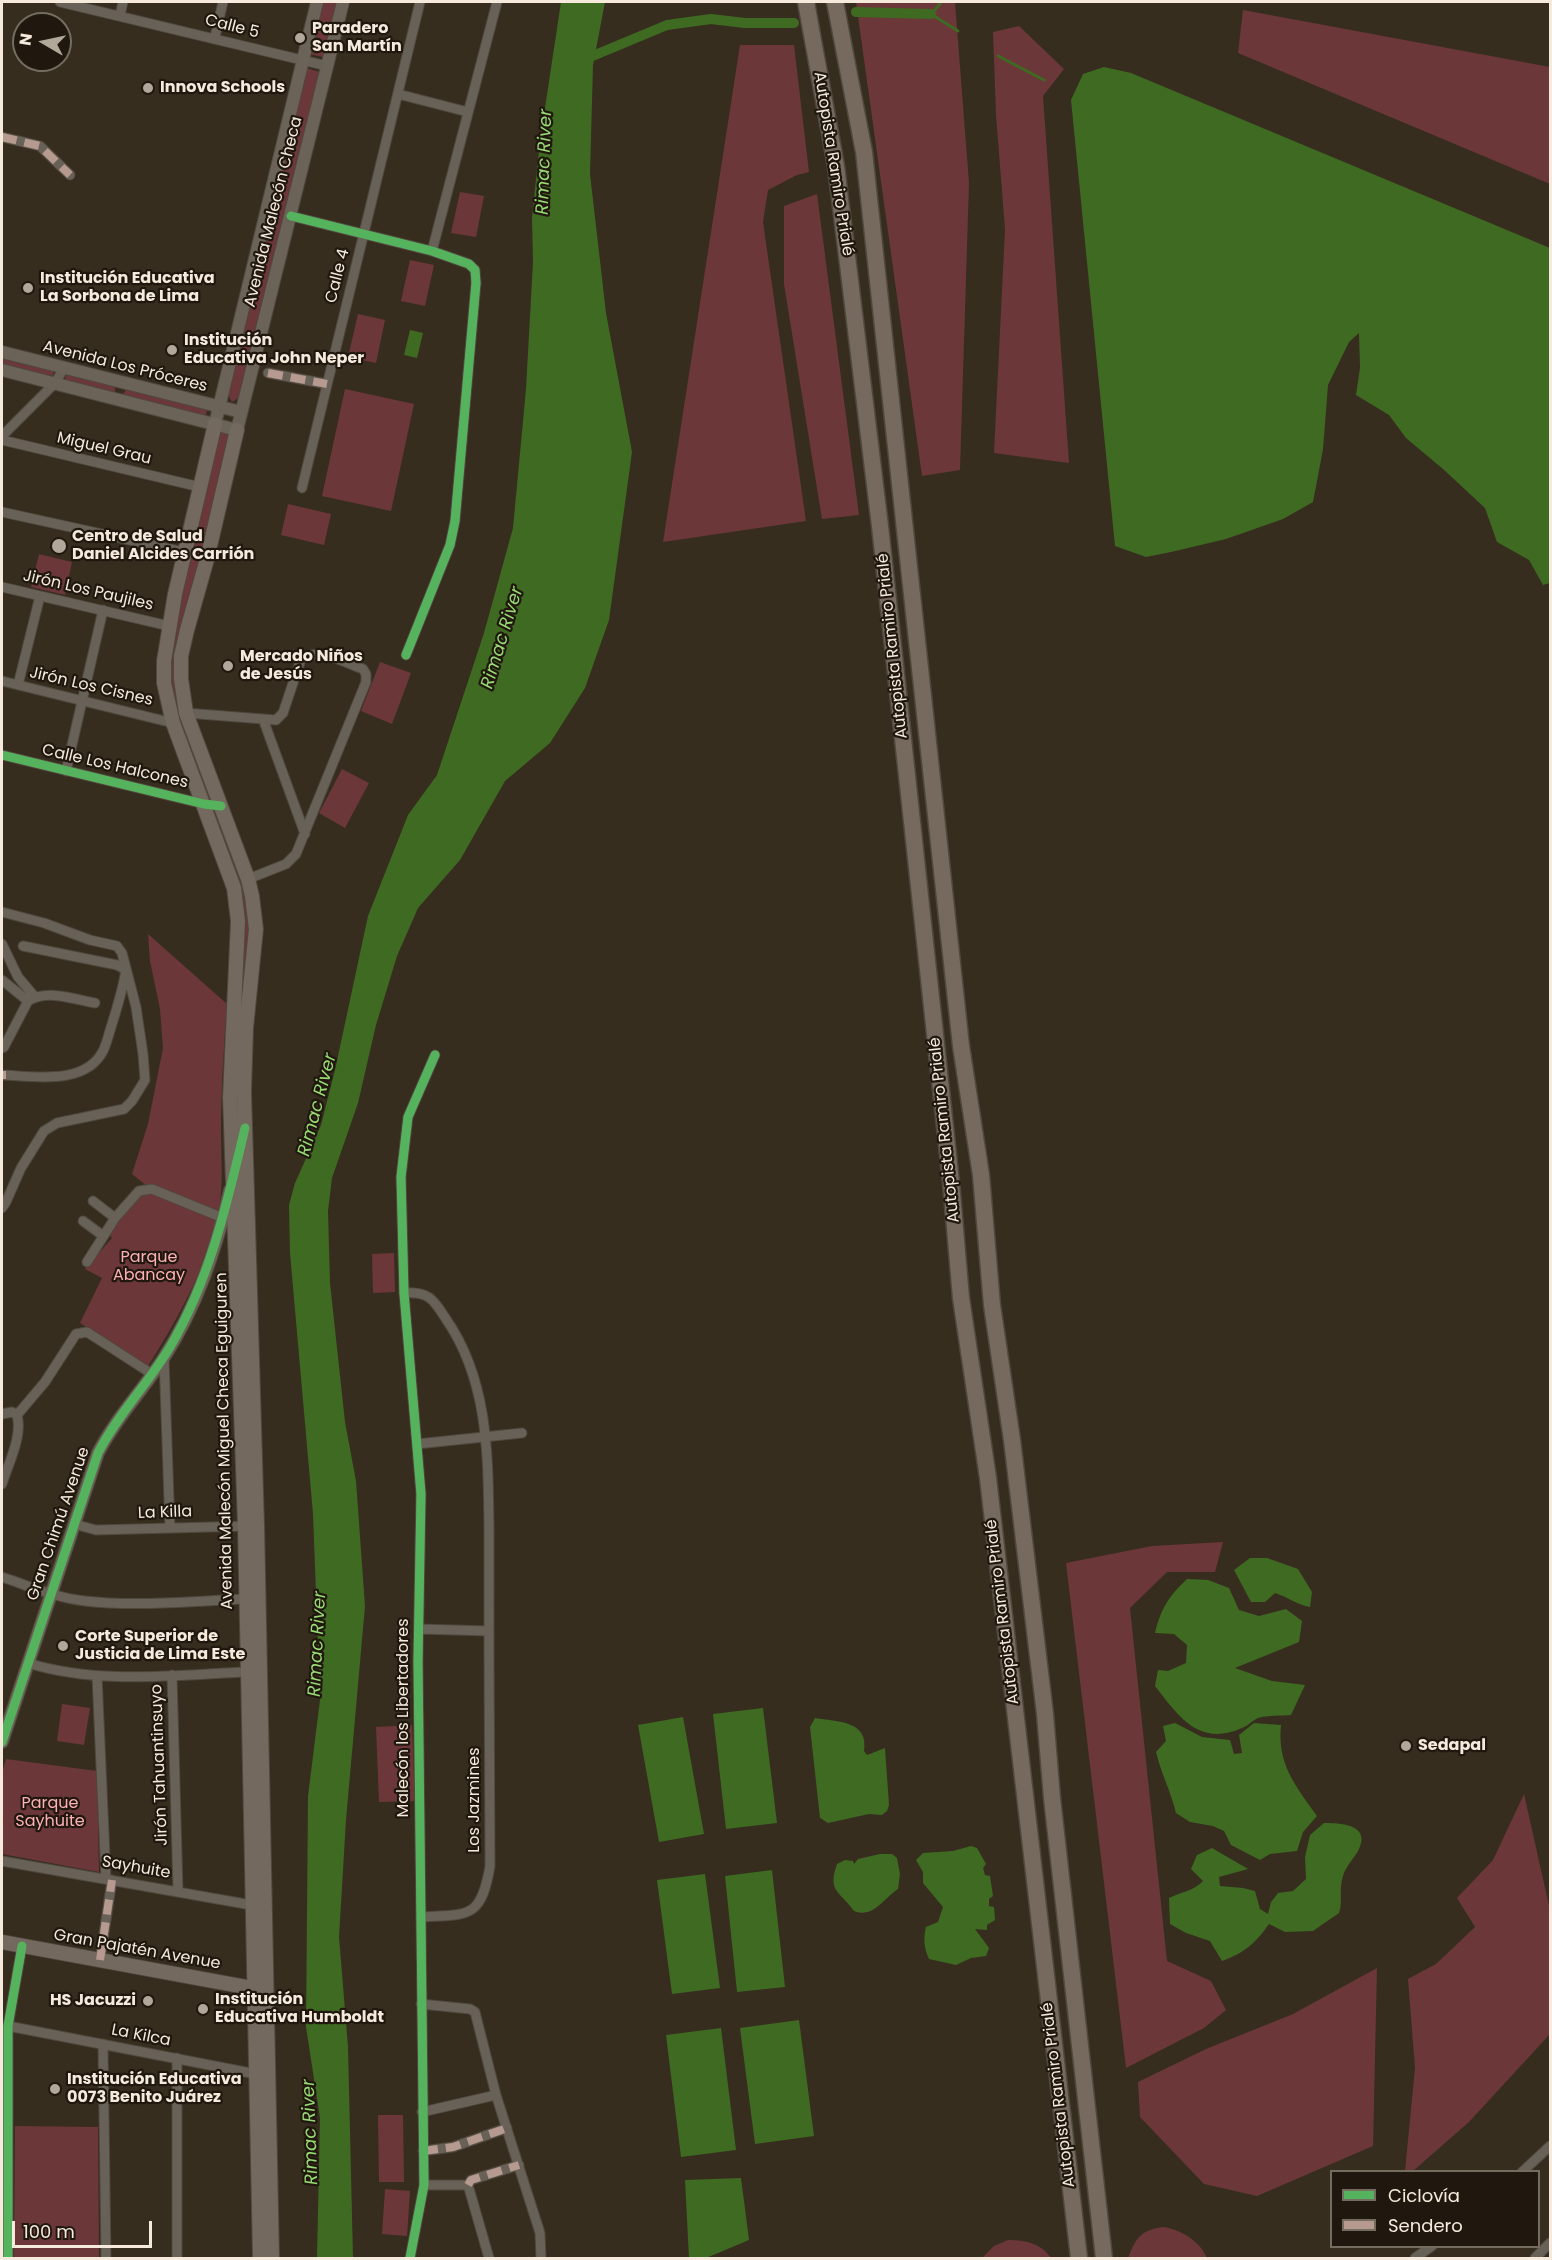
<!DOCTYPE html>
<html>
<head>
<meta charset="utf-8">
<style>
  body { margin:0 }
  #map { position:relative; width:1552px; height:2260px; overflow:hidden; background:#362d1f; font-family:Poppins,sans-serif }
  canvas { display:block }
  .frame { position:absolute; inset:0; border:3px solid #f5eadc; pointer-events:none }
  .legend { position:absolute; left:1330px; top:2170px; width:210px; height:78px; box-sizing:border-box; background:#20180e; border:2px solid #756c60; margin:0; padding:8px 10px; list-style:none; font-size:18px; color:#f5eadc }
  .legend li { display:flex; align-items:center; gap:12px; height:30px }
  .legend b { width:30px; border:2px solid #756c60 }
  .north { position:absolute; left:12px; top:12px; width:60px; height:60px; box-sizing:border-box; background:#20180e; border:2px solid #756c60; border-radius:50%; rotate:279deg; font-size:16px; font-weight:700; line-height:24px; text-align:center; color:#f5eadc }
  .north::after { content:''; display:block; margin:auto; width:21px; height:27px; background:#b2a89a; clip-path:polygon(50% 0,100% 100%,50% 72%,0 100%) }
  .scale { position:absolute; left:12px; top:2221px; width:140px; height:27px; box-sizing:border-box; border:3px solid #f5eadc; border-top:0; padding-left:8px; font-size:18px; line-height:21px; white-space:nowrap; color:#f5eadc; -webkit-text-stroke:4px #20180e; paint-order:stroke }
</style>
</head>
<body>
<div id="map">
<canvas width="1552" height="2260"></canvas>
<div class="frame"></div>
<ul class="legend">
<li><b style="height:8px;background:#56b35d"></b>Ciclovía</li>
<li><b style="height:8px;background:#b69a8f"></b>Sendero</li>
</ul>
<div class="north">N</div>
<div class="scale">100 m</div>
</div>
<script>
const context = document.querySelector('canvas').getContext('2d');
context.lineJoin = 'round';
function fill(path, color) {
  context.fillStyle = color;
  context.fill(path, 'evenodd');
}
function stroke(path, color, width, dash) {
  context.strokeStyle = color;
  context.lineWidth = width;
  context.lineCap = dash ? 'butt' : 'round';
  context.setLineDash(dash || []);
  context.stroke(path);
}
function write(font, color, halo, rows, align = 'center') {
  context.font = font + ' Poppins,sans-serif';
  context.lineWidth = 4.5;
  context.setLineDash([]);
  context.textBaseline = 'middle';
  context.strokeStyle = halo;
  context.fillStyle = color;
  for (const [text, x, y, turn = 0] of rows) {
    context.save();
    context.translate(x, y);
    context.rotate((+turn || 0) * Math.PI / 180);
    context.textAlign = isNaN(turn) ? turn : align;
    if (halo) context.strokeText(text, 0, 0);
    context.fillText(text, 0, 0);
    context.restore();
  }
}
const green = new Path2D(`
  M321 2H337L323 57 309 54Z
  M856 2H955L969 183 960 470 922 476Z
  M1243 10 1550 67V184L1238 53Z
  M1019 26 1064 69 1043 96 1069 463 994 453 1005 229 996 115 993 32Z
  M740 45H794L809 172 797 175 768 190 763 222 806 521 663 542Z
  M306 68 320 72 242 396 232 402 227 393Z
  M460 192 484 196 476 237 451 233Z
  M817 194 859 515 822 519 784 284V206Z
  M410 260 434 265 425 306 401 301Z
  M358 314 385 320 376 363 348 357Z
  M2 355 54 371 53 376 2 365Z
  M66 373 115 384V393L65 381Z
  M128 387 205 407 207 410 206 416 125 396 123 394Z
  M345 389 414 404 391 511 322 496Z
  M223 430 230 433 177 659 213 793 204 796 179 731 169 686 171 635 217 433Z
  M288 504 331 514 324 545 281 535Z
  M39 554 72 562 65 595 31 587Z
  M380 662 411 673 392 724 361 711Z
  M342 769 369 783 345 828 319 813Z
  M222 817 244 879 252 919 241 1119 235 1127 242 944 212 818Z
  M148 934 227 1004C224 1047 221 1089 221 1132 221 1159 224 1186 218 1213 206 1268 178 1319 148 1366L80 1323 102 1278 85 1269 112 1238 109 1234 147 1186 132 1174 148 1124 163 1048 160 1009 150 961Z
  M394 1253 395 1292 373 1293 372 1254Z
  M1223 1542 1215 1572H1167L1130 1608 1167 1961 1211 1981 1226 2010 1204 2028 1126 2068 1066 1563 1152 1546Z
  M62 1704 90 1708 84 1745 57 1741Z
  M412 1725 415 1801 379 1802 376 1727Z
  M6 1759 97 1771 99 1872 2 1854V1773Z
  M1524 1794 1550 1910V2034L1469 2122 1413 2171H1405L1415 2068 1408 1979 1436 1964 1475 1927 1457 1898 1493 1860Z
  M1377 1968 1373 2146 1257 2196 1204 2184 1140 2117 1138 2082 1206 2049 1293 2014Z
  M378 2115H403L404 2182H379Z
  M15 2126 98 2127 99 2258H14Z
  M385 2189 410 2191 407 2236 382 2234Z
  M1164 2227C1181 2230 1200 2241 1207 2258H1128C1136 2238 1140 2230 1164 2227Z
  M1008 2240C1025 2240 1041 2243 1051 2258H982L994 2246Z`);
const water = new Path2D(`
  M561 2H605L593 65 590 174 606 313 632 452 609 620 585 688 550 743 505 781 460 860 418 908 397 956 376 1025 358 1103 332 1178 328 1211 330 1283 345 1422 356 1481 365 1606 346 1820 339 1937 348 2047 353 2258H317L320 2118 306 2027 308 1796 320 1700 313 1514 290 1253 289 1205 295 1183 321 1125 335 1070 368 916 408 815 437 775 484 633 513 528 526 389 533 262 532 218 540 141Z
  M1104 67 1131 73 1550 248V583L1543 585 1529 560 1497 542 1485 508 1443 469 1406 438 1389 415 1356 395 1360 368 1359 333 1349 342 1328 385 1323 449 1313 502 1283 519 1226 539 1171 552 1146 557 1115 546 1071 100 1083 74Z
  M410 330 423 333 417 358 404 355Z
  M1250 1558H1267L1298 1569 1312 1592 1310 1607C1297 1605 1288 1597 1275 1593L1265 1602H1251L1234 1570Z
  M1187 1579 1208 1580 1229 1588 1239 1610 1259 1616 1286 1609 1302 1621 1299 1642 1235 1668 1272 1681 1305 1685 1291 1715C1281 1716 1268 1715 1258 1718 1253 1720 1248 1726 1242 1728 1199 1747 1179 1717 1155 1686L1158 1670 1168 1671 1186 1663 1187 1645 1174 1634 1155 1633C1161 1608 1169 1596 1187 1579Z
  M763 1708 777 1823 726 1829 713 1714Z
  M683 1717 704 1834 659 1842 638 1725Z
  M815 1718C837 1722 869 1720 864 1751L867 1755 885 1748 889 1805 887 1811 882 1815 869 1814 828 1823 820 1818 810 1727Z
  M1175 1723 1202 1737 1230 1740 1234 1754 1242 1753 1239 1735 1254 1723 1281 1725C1277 1764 1295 1785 1317 1816L1303 1832 1297 1851 1270 1854 1260 1860 1231 1845 1224 1831 1213 1826 1190 1822 1176 1813C1171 1792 1161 1773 1156 1752L1166 1741 1163 1726Z
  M1324 1823C1342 1823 1372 1825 1358 1851 1352 1861 1344 1868 1342 1880 1339 1891 1343 1902 1339 1913L1313 1931 1285 1932 1269 1924C1255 1944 1244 1953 1222 1961L1210 1941 1186 1933 1170 1924 1169 1898C1181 1892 1194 1891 1203 1881L1191 1869 1197 1855 1212 1848 1248 1869 1219 1877 1220 1886 1243 1888 1255 1891 1260 1909 1268 1914 1271 1902 1278 1893 1293 1891 1306 1879 1305 1857 1310 1835Z
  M971 1846 977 1848 986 1864 983 1868 985 1875 990 1876 993 1896 989 1899V1906L994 1907 995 1920 987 1925V1930L975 1929 989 1948 986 1956 971 1958 956 1965 929 1959C924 1948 923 1939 926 1927L938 1922 943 1907 923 1883V1872L916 1860 923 1853 953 1851Z
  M880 1854H892L897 1858 900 1874 898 1889C884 1898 873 1919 854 1911 840 1891 827 1892 837 1864L845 1860 853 1861 854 1864 858 1859Z
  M772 1870 785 1987 737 1992 725 1876Z
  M705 1874 720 1988 672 1994 657 1880Z
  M799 2020 814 2136 755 2144 740 2028Z
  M721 2028 736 2150 681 2157 666 2035Z
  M741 2178 749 2240 706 2258H689L685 2180Z`);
const stream = new Path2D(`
  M940 4 931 14 958 31
  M998 56 1044 80`);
const canal = new Path2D(`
  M856 12 931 14
  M583 60 667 25 711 19 745 23H794`);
const street = new Path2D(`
  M60 2 327 66
  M120 15 123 2
  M215 37 223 2
  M398 94 468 112
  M2 137 40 146 70 175
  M291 216 432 251 469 264 475 270 476 283 455 521 450 545 406 655
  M432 251 497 2
  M268 373 327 384
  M2 436 55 383 64 368
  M2 440 200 487
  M302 488 420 2
  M2 512 184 552
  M2 587 169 626
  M2 681 173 723
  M18 685 40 596
  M186 713 276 720 283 713 301 659C320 647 343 662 363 669L366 674V682L296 854 286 864 248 879
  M263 719 305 834
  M2 755 204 804 221 806
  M66 771 103 610
  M2 912 44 923 90 940 117 946 122 953 136 1007 143 1054 145 1080 132 1101 124 1109 57 1123 44 1131 21 1168 6 1202 2 1208
  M2 944 18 977 35 997
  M23 946 117 965 126 970
  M2 980 28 1001
  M2 1048 4 1047 28 1001C47 989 74 999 95 1003
  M2 1075C33 1076 85 1086 103 1051 107 1043 109 1033 112 1024 117 1008 122 992 125 975
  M93 1201 115 1218
  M83 1221 102 1235
  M87 1262 115 1218 139 1191 152 1189 223 1218
  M404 1293C429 1291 434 1300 446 1319 489 1381 488 1457 489 1529 489 1570 489 1611 489 1652 489 1724 490 1795 490 1866 481 1920 468 1914 421 1917
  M164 1358 170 1528
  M2 1414 12 1412 17 1415
  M417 1444 522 1433
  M2 1484C8 1464 23 1436 17 1415L45 1382 76 1334 87 1332 152 1374
  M74 1524 96 1530 249 1526
  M2 1577C29 1586 56 1598 85 1601 136 1607 193 1601 245 1599
  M419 1629 489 1631
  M28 1663C98 1685 174 1675 247 1672
  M172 1675 178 1891
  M97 1676 106 1879
  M2 1861 257 1906
  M100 1960 112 1880
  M421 2004 470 2009 475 2012 496 2095 540 2233 541 2258
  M8 2026 261 2075
  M103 2044 106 2258
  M177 2058V2258
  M422 2112 496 2095
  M423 2151 453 2147 507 2128
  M1522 2172 1550 2146
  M424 2185H468
  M468 2185 489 2258
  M468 2185 471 2180 519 2165
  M8 2258V2026L22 1946
  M410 2258 424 2185 418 1661 421 1494 404 1293 401 1177 408 1117 435 1055
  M1415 2258 1432 2246
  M1535 2258 1550 2243`);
const secondary = new Path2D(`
  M2 352 241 412
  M2 370 237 430 343 2
  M215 424 317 2
  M2 1742 98 1453C116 1418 142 1391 163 1359 197 1307 216 1249 230 1190`);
const primary = new Path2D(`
  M215 424 175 594 164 661V683L173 723 234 888 238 921 230 1097 245 1526 260 2258
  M237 430 207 559 187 630 181 656V679L186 713 248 879 252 896 256 929 246 1028 244 1092 257 1525 272 2258
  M2 1942 262 1990`);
const highway = new Path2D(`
  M806 2 836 166 880 526 951 1182 961 1298 988 1478 1079 2258
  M835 2 864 152 961 1046 981 1175 992 1305 1012 1440 1045 1714 1052 1798 1104 2258`);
const quiet = new Path2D(`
  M2 137 40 146 70 175
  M268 373 327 384
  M2 1075H6
  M100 1960 112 1880
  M423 2151 453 2147 507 2128
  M468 2185 471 2180 519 2165`);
const cycleway = new Path2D(`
  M291 216 432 251 469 264 475 270 476 283 455 521 450 545 406 655
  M2 755 204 804 221 806
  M2 1742 98 1453C118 1414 148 1384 170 1347 210 1279 227 1204 245 1128
  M8 2258V2026L22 1946
  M410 2258 424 2185 418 1661 421 1494 404 1293 401 1177 408 1117 435 1055`);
const markers = [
  [300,38,6,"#b2a89a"],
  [148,88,6,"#b2a89a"],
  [28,288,6,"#b2a89a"],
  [172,350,6,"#b2a89a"],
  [59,546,8,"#b2a89a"],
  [228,666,6,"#b2a89a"],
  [63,1646,6,"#b2a89a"],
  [1406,1746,6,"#b2a89a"],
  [148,2001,6,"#b2a89a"],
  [203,2009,6,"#b2a89a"],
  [55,2089,6,"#b2a89a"]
];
const streetNames = [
  ["Calle 5",232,27,14],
  ["Autopista Ramiro Prialé",833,164,81],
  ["Avenida Malecón Checa",274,212,-76],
  ["Calle 4",338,276,-76],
  ["Avenida Los Próceres",125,367,14],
  ["Miguel Grau",104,449,13],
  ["Jirón Los Paujiles",88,591,13],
  ["Autopista Ramiro Prialé",893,646,-96],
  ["Jirón Los Cisnes",91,687,13],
  ["Calle Los Halcones",115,767,13],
  ["Autopista Ramiro Prialé",945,1130,-96],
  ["Avenida Malecón Miguel Checa Eguiguren",225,1441,-91],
  ["La Killa",165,1513,-2],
  ["Gran Chimú Avenue",59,1524,-71],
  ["Autopista Ramiro Prialé",1003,1612,-97],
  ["Malecón los Libertadores",404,1718,-90],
  ["Jirón Tahuantinsuyo",160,1765,-92],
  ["Los Jazmines",475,1800,-90],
  ["Sayhuite",136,1868,10],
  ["Gran Pajatén Avenue",137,1950,10],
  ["La Kilca",141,2036,11],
  ["Autopista Ramiro Prialé",1059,2095,-97]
];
const poiNames = [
  ["Paradero",312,29],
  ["San Martín",312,47],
  ["Innova Schools",160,88],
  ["Institución Educativa",40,279],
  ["La Sorbona de Lima",40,297],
  ["Institución",184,341],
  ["Educativa John Neper",184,359],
  ["Centro de Salud",72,537],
  ["Daniel Alcides Carrión",72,555],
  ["Mercado Niños",240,657],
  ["de Jesús",240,675],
  ["Corte Superior de",75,1637],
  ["Justicia de Lima Este",75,1655],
  ["Sedapal",1418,1746],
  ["Institución",215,2000],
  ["Educativa Humboldt",215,2018],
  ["HS Jacuzzi",136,2001,"right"],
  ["Institución Educativa",67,2080],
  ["0073 Benito Juárez",67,2098]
];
const parkNames = [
  ["Parque",149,1258],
  ["Abancay",149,1276],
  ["Parque",50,1804],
  ["Sayhuite",50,1822]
];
const waterNames = [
  ["Rimac River",545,162,-88],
  ["Rimac River",503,638,-73],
  ["Rimac River",318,1105,-75],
  ["Rimac River",318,1644,-87],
  ["Rimac River",311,2132,-92]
];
fill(green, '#6c3739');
fill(water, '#3f6a22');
stroke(stream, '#3f6a22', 3);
stroke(canal, '#3f6a22', 10);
stroke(street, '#4f483d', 11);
stroke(secondary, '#4f483d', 14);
stroke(primary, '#4f483d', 16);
stroke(highway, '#4f483d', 19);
stroke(street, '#686157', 9);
stroke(secondary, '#6b6258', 12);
stroke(primary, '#74695f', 14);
stroke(highway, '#76695d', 16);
stroke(quiet, '#b69a8f', 8, [15, 8]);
stroke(cycleway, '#56b35d', 9);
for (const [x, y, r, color] of markers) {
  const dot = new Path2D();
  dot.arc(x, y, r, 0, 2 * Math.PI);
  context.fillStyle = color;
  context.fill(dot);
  stroke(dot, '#20180e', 2);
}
write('16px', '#f5eadc', '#20180e', streetNames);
write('bold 16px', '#f5eadc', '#20180e', poiNames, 'left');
write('16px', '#feb1b4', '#20180e', parkNames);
write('italic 18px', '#98da74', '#20180e', waterNames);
</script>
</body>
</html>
